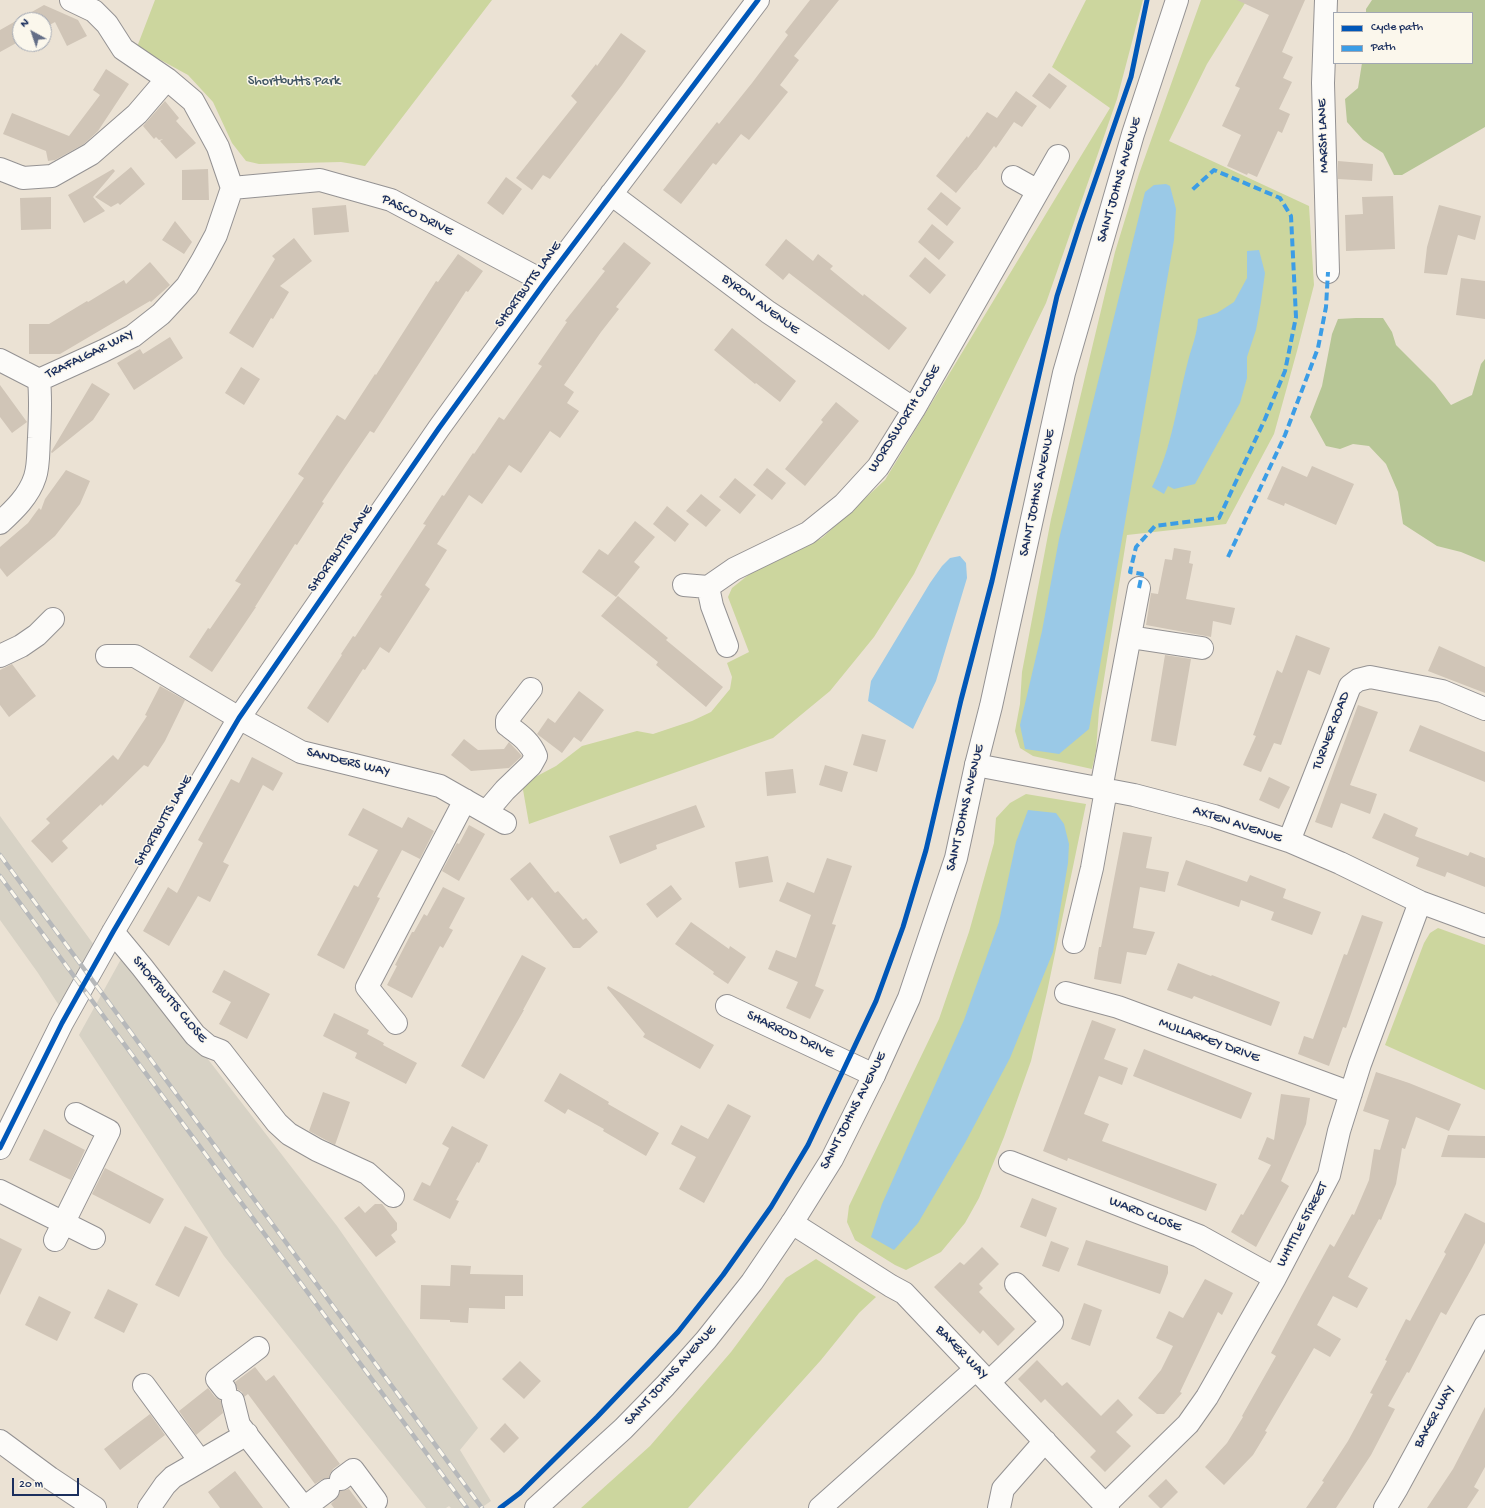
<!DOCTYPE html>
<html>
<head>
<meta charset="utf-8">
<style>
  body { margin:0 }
  #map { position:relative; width:1485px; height:1508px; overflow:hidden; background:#ebe2d4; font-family:"Gochi Hand",sans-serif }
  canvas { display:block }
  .legend { position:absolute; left:1333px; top:12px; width:140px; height:52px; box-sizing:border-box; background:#fbf7ec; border:1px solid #a1a7b3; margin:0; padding:5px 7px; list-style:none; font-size:12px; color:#1b2f5e }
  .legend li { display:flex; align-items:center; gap:8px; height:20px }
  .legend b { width:20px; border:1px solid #a1a7b3 }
  .north { position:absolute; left:12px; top:12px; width:40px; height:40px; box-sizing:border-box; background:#fbf7ec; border:1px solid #a1a7b3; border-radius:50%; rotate:320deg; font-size:11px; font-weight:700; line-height:16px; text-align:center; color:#1b2f5e }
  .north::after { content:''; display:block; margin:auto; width:14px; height:18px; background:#646e87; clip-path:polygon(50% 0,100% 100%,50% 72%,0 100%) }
  .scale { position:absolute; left:12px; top:1478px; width:67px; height:18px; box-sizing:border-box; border:2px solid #1b2f5e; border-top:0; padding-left:5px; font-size:12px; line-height:14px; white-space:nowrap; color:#1b2f5e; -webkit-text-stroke:3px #fbf7ec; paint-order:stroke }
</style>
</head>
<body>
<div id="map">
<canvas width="1485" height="1508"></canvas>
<ul class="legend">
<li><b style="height:5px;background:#0057b8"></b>Cycle path</li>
<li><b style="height:5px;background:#3b9de6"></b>Path</li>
</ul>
<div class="north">N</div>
<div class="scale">20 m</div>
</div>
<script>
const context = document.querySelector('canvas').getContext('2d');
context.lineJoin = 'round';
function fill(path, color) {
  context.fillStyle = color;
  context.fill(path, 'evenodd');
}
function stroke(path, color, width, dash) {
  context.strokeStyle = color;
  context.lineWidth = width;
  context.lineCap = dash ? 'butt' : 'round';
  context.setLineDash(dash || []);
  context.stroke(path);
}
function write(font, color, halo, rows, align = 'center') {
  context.font = font + ' "Gochi Hand",sans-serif';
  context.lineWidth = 3;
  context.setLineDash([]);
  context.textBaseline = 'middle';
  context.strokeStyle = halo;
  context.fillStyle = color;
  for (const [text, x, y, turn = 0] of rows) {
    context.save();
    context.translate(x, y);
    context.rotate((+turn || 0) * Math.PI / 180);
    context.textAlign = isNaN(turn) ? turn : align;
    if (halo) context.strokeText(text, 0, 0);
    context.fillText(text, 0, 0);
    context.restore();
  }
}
const industrial = new Path2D(`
  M0 816 94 945 60 1007 38 973 0 920Z
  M125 952 337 1226 478 1428 460 1450 491 1501 481 1508H451L449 1506 446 1508H426L224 1256 79 1035Z`);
const green = new Path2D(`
  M155 0H492L365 166 341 162 259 164 246 161 232 143 213 102 188 75 137 47Z
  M1086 0H1143L1117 99 1046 303 914 574 874 637 830 691 773 738 529 824 522 784 556 766 582 746 637 731 653 734 692 721 711 712 730 689 732 677 727 663 749 652 728 597 732 588 752 572 822 538 885 480 1110 108 1052 67Z
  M1201 0H1247L1207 64 1169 141 1309 206 1314 285 1297 351 1274 434 1226 524 1127 535 1099 710 1096 751 1092 769 1033 756 1020 748 1015 731 1020 704 1022 672 1051 519 1115 252 1139 174Z
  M1026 794 1086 804 1047 992 1031 1061 1004 1137 979 1198 965 1223 941 1252 906 1270 895 1265 855 1240 847 1222 849 1206 939 1019 969 932 994 843 996 818 1010 803Z
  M1438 928 1485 945V1090L1385 1045 1424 943 1430 933Z
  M816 1259 876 1297 859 1313 821 1360 688 1508H581L650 1446 731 1352 786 1278Z`);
const forest = new Path2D(`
  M1372 0H1485V127L1402 175H1394L1383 153 1363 140 1347 122 1345 99 1358 88 1362 63H1472V13H1366V9Z
  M1356 318H1383L1392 332 1396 345 1435 384 1451 405 1472 395 1481 364 1485 359V562L1461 552 1437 546 1403 524 1398 492 1386 464 1369 446 1353 444 1340 449 1326 446 1310 417 1322 386 1332 334 1338 319Z`);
const water = new Path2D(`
  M1166 184 1170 186 1176 209 1174 240 1089 729 1059 754 1025 749 1020 725 1042 631 1059 539 1145 192 1154 185Z
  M1259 250 1265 273 1261 302 1256 330 1247 357V378L1240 403 1195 484 1174 489 1168 486 1164 494 1152 487C1172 449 1177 403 1188 361 1192 346 1197 335 1198 319L1217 313 1234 302 1247 278V251Z
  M960 556 966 563 967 578 936 681 913 729 868 701 871 681 930 583 942 566 950 558Z
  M1028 810 1056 813 1064 824 1069 844 1068 863 1053 952 1010 1058 965 1143 918 1223 894 1250 871 1237 882 1204 964 1020 999 922 1016 842Z`);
const building = new Path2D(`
  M810 0H839L794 56 799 60 780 85 788 92 749 140 741 134 716 165 713 163 681 204 663 190 717 122 719 124 752 83 788 35 785 32Z
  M1237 0H1305L1282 52 1293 57 1283 78 1292 82 1279 109 1290 114 1282 133 1278 131 1257 177 1248 173 1247 175 1227 166 1241 135 1222 126 1240 88 1235 86 1269 15Z
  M44 5 78 20 87 36 67 46 55 22 44 28V20H20V41L0 52V30Z
  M621 33 646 51 622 85 550 179 543 175 532 190 516 178 577 102 571 96 596 64 597 66Z
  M106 69 129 84 98 131 84 144 55 160 48 161 46 151 3 134 12 113 69 136 100 95 93 90Z
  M1049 73 1067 86 1050 109 1032 96Z
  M1016 91 1037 106 1022 127 1014 122 996 148 994 146 976 170H975L956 193 936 176 967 136 968 138 987 112 997 118Z
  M165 101 179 118 176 121 196 143 176 159 160 141 163 139 159 140 156 137 154 139 143 126Z
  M1338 161 1373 164 1372 181 1338 179Z
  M131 167 145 184 120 205 118 203 111 207 95 197Z
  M113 169 115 171 93 197 105 211 84 223 68 195Z
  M208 169 209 200H182V170Z
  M506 177 522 189 503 215 487 203Z
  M941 192 961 208 947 226 927 209Z
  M1393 196 1395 249 1346 251 1345 215 1363 214 1362 197Z
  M51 197V229L21 230 20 198Z
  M346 205 349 232 314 235 312 208Z
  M1439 205 1481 216 1475 240 1458 235 1447 275 1424 273 1427 247Z
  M175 221 192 242 184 254 162 240Z
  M932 224 954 242 939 260 918 242Z
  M294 238 312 261 280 286 289 292 273 319 271 318 253 348 229 333 275 259 272 256Z
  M786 239 813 261 818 254 833 266 830 269 863 296 864 294 907 328 889 350 789 273 783 280 765 265Z
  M624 242 651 263 616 307 619 309 601 332 564 385 574 392 567 403 579 411 560 438 550 431 521 473 509 465 482 504 469 495 437 544 447 550 425 585 430 589 389 653 380 647 365 670 363 669 328 723 307 708 342 655 341 654 353 636 355 637 382 596 380 595 426 525 423 524 442 495 444 496 473 453 474 454 499 417 504 420 542 366 538 364 567 322 565 321 605 271 602 269Z
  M458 254 483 271 468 292 466 291 374 433 370 431 344 469 322 502 324 503 297 545 295 544 255 607H256L212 672 189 657 208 628 210 629 241 584 235 581 304 478 298 474 317 445 337 415 345 420 375 374 376 375 436 281 438 282Z
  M925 257 946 275 930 294 909 276Z
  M150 262 170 285 151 302 150 301 60 354H29V324H49L87 301 88 302 124 280 126 284Z
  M1461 278 1485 281V319L1456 315Z
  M732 328 796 381 780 402 756 383 755 384 714 350Z
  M170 337 183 358 134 390 117 363 140 349 143 354Z
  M241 367 260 379 244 405 225 393Z
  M92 383 110 394 93 420 52 453 51 452Z
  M0 385 27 422 12 433 0 417Z
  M836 402 859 421 805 486 785 469 823 422 821 420Z
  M1282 466 1307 477 1312 466 1354 484 1336 525 1285 503 1284 506 1267 499Z
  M767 468 786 483 772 500 753 485Z
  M66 470 90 481 80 504 55 536 7 577 0 568V547L28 523 39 508 41 510 45 499Z
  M735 478 756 495 740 514 719 497Z
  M701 494 721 510 706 527 686 511Z
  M667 506 689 524 675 542 653 524Z
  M635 521 655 537 634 562 640 567 616 597 582 572 599 549 608 555Z
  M1174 548 1191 551 1189 563 1193 564 1186 599 1235 608 1231 625 1213 621 1211 637 1146 625 1151 593 1158 594 1165 559 1172 560Z
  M618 596 668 638 666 640 723 687 706 707 656 665 658 662 601 616Z
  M1296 635 1330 648 1320 675 1308 670 1281 745 1274 743 1261 772 1243 765 1256 736 1253 735 1277 670 1282 673Z
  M1439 646 1485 667V693L1428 671Z
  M1165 655 1191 659 1176 746 1151 741Z
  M12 664 36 696 9 717 0 705V670Z
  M160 686 185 700 165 741 148 767 144 765 102 806 101 804 62 841 68 848 52 863 31 841 50 823 46 819 113 755 118 760 147 716 145 715Z
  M579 691 604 710 581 742 574 737 562 753 537 734 548 718 555 723Z
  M1358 705 1378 712 1350 785 1377 794 1370 814 1341 803 1332 828 1315 822Z
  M1420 725 1485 752V782L1409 751Z
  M862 734 886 740 877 772 853 765Z
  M464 739 478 750 504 749 509 742 522 756 509 768 471 771 451 755Z
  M252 757 283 773 273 791 263 785 223 862 229 865 210 902 198 896 169 946 143 931 168 887 177 893 203 843 198 840 231 779 239 783Z
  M825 765 848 772 842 792 819 785Z
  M793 769 796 793 767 796 765 772Z
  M1269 777 1290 787 1279 809 1259 800Z
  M696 805 705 827 656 845 657 849 620 864 609 836Z
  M363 808 402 828 408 817 434 831 420 859 402 850 377 897 380 898 344 969 317 955 354 885 358 887 378 850 348 835Z
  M1384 813 1418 828 1415 836 1468 856 1470 852 1485 858V887L1447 872 1445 877 1416 866 1419 858 1372 838Z
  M469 825 485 834 459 881 442 871 457 843 459 844Z
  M1123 832 1152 837 1146 868 1169 872 1165 892 1140 887 1133 928 1155 932 1146 955 1127 952 1121 984 1094 979 1099 947H1101Z
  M768 856 773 882 739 888 735 862Z
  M827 858 852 866 832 924 836 925 815 986 824 990 810 1019 786 1008 798 982 768 969 776 950 796 958 811 915 779 901 787 882 814 893Z
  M1186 860 1247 882 1250 875 1286 889 1283 898 1321 912 1312 935 1271 920 1274 912 1241 900 1239 907 1177 885Z
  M530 862 555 893 558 891 583 920 586 918 598 932 580 948H573L532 897 528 901 510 879Z
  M671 885 682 899 657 918 646 904Z
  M443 887 465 898 449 928 453 930 443 948 440 946 412 998 387 985 397 966 395 965 412 932H414L424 914 427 916Z
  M1362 915 1383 922 1346 1028 1343 1027 1329 1066 1298 1054 1304 1036 1313 1039 1344 954 1347 955Z
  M691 922 729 949 730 946 746 957 728 984 713 974 714 972 675 944Z
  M522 955 546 968 523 1010H524L484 1079 461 1066Z
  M1178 963 1211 976 1212 975 1280 1002 1271 1026 1194 996 1192 999 1167 990Z
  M224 970 270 994 247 1039 219 1024 231 1002 212 992Z
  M608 986 714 1045 700 1069 643 1037 645 1034 607 988Z
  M334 1013 369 1030 367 1034 384 1043 383 1045 417 1063 406 1084 355 1058 357 1053 323 1036Z
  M1092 1020 1116 1029 1104 1059 1128 1068 1122 1085 1099 1076 1084 1114 1109 1124 1102 1141 1217 1184 1206 1211 1068 1158 1067 1161 1043 1151Z
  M1144 1049 1252 1093 1241 1119 1133 1076Z
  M1376 1072 1409 1083 1461 1104 1449 1131 1416 1117 1405 1149 1402 1148 1396 1184 1381 1220 1379 1219 1348 1277 1368 1288 1357 1308 1333 1296 1317 1325 1341 1339 1330 1357 1314 1348 1265 1431 1267 1432 1253 1455 1224 1485 1205 1467 1227 1443 1243 1417 1242 1416 1276 1356 1271 1353 1302 1295 1330 1244 1334 1247 1352 1214 1354 1215 1369 1180 1374 1149 1380 1150 1389 1120 1363 1111Z
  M560 1073 609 1102 608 1104 659 1133 646 1156 603 1131 604 1129 568 1109 565 1114 544 1101Z
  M323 1092 350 1102 335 1145 309 1131Z
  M1281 1094 1310 1098 1306 1124 1281 1181 1289 1186 1256 1247 1231 1232 1241 1214 1243 1215 1271 1165 1258 1159 1267 1137 1274 1140Z
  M728 1104 751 1116 704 1203 679 1189 696 1157 671 1144 681 1125 708 1139Z
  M452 1126 488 1145 479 1163 477 1162 456 1200 459 1201 450 1219 413 1200 422 1182 430 1186 449 1148 442 1144Z
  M44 1129 85 1150 71 1180 29 1160Z
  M1448 1135 1485 1136V1158L1441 1157Z
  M105 1168 164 1199 150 1224 92 1194Z
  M1032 1198 1057 1208 1046 1237 1020 1227Z
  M375 1204H382L397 1223V1230L391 1235 396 1242 376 1257 344 1218 359 1206 365 1213Z
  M1465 1213 1485 1223V1243L1472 1268 1446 1315 1441 1312 1409 1373 1407 1372 1388 1406 1395 1409 1371 1455 1336 1508H1306L1324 1482 1322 1481 1348 1441 1361 1417 1373 1394 1370 1393 1387 1361 1385 1360 1406 1319 1410 1321 1446 1254 1444 1252Z
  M185 1226 208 1237 179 1297 155 1285Z
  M0 1238 22 1249 0 1295Z
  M1086 1240 1168 1266V1273L1160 1294 1077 1265Z
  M1051 1241 1069 1248 1059 1272 1042 1266Z
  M982 1247 999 1264 979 1284 983 1288 979 1292 1015 1329 998 1346 983 1330 980 1334 934 1287 960 1262 964 1265Z
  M451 1265 471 1266 470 1274 523 1275V1296H505V1309L469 1308 468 1323 450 1322V1320L420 1319 421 1285 450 1286Z
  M1205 1279 1233 1293 1222 1315 1218 1312 1180 1392 1182 1393 1164 1414H1157L1138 1398 1161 1370 1173 1346 1156 1338 1169 1311 1183 1318Z
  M108 1289 138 1304 124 1333 94 1318Z
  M39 1296 71 1312 57 1341 25 1325Z
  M1084 1303 1102 1310 1090 1346 1071 1339Z
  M1037 1360 1062 1386 1067 1382 1101 1416 1118 1399 1133 1415 1116 1432 1131 1446 1105 1472 1090 1457 1096 1451 1045 1399 1041 1403 1018 1379Z
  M520 1361 541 1381 524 1399 502 1379Z
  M255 1367 266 1381 274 1375 340 1464 333 1469 330 1474 329 1478 321 1480 315 1484 248 1394 244 1397 242 1392 237 1389 235 1382Z
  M208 1388 215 1397 221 1401 223 1413 196 1435 179 1411Z
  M1485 1407V1467L1474 1487 1479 1490 1467 1508H1427L1453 1469Z
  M150 1414 165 1435 120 1470 104 1449Z
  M505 1423 519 1438 504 1453 490 1439Z
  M235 1471 263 1508H220L208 1492Z
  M1166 1479 1178 1492 1162 1508H1160L1148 1496Z
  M349 1489 363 1508H334L331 1504 339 1495 340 1491Z`);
const minor = new Path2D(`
  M1326 0 1323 83 1328 272
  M0 169 23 178 52 176 91 154 137 114 167 79
  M1013 177 1038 191
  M232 188 320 180 391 200 545 282
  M611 194 768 312 914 409
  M0 360 39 380 103 351 133 336 161 314 187 286 202 261 216 235 232 188 218 147 193 101 167 79 123 49 107 24 94 11 71 0
  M0 523C14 510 29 496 35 477 39 465 38 451 39 438 40 418 41 399 39 380
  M684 585 708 587 734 569 808 533 844 504 878 467 914 409 1058 156
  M708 587 712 606 727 646
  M1130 637 1202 648
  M0 656 21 646 37 635 53 619
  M107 656H135L239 718 301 752 440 786 505 823
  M976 765 1134 795 1214 816 1289 841 1340 863 1420 902 1485 926
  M1101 789 1139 588
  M487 811 505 790 531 765 536 756C530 741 519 734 507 725V720L531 689
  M1289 841 1350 686 1358 680 1370 677 1442 691 1485 709
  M113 932 142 967 195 1035 208 1046 221 1051 277 1123 289 1134 317 1150 367 1173 393 1196
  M1074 942 1092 868 1106 790
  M1066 993 1118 1007 1351 1093
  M727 1006 874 1075
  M396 1023 367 987 465 800
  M0 1148 62 1023 113 932 239 718 439 428 545 282 758 0
  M1010 1162 1199 1236 1275 1278
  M0 1191 94 1238
  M792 1223 891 1286 904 1293 1108 1508
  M55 1240 109 1131 76 1114
  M989 1382 1052 1322 1016 1284
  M144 1385 200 1461
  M225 1389 217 1379 258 1348
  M233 1401 239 1425 304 1508
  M0 1441 50 1478 95 1508
  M341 1479 353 1470 376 1501
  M1105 1505 1188 1424 1207 1397 1275 1278 1329 1175 1339 1131 1360 1064 1420 902
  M149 1508 165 1485 173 1477 247 1434
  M304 1508 328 1490
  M820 1508 976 1369
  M999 1508 1003 1489 1045 1441
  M1385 1508 1397 1488 1485 1326`);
const highway = new Path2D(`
  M536 1508 623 1429 665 1386 706 1340 752 1282 792 1223 832 1159 874 1075 909 998 956 858 976 765 991 706 1064 373 1133 134 1177 0`);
const rail = new Path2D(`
  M0 855 482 1508
  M0 876 467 1508`);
const quiet = new Path2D(`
  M1228 557 1285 435 1318 348 1326 307 1328 272
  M1139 588 1142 574 1130 572 1136 547 1155 526 1219 518 1265 419 1285 371 1296 317 1291 216 1280 198 1214 170 1192 190`);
const cycleway = new Path2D(`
  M0 1148 62 1023 113 932 239 718 439 428 545 282 758 0
  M500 1508 520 1493 597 1417 678 1332 723 1275 771 1207 808 1145 876 1001 903 927 926 850 961 700 992 581 1057 296 1080 224 1131 77 1147 0`);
const parkNames = [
  ["Shortbutts Park",294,82]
];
const streetNames = [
  ["MARSH LANE",1324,136,-92],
  ["SAINT JOHNS AVENUE",1120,180,-74],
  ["PASCO DRIVE",417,216,26],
  ["SHORTBUTTS LANE",529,285,-54],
  ["BYRON AVENUE",760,305,36],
  ["TRAFALGAR WAY",90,355,-26],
  ["WORDSWORTH CLOSE",905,419,-58],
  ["SAINT JOHNS AVENUE",1038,493,-78],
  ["SHORTBUTTS LANE",341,549,-55],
  ["TURNER ROAD",1332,731,-69],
  ["SANDERS WAY",348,763,14],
  ["SAINT JOHNS AVENUE",966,808,-77],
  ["SHORTBUTTS LANE",164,821,-60],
  ["AXTEN AVENUE",1237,825,18],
  ["SHORTBUTTS CLOSE",169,1000,50],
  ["SHARROD DRIVE",790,1035,25],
  ["MULLARKEY DRIVE",1209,1041,20],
  ["SAINT JOHNS AVENUE",854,1111,-63],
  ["WARD CLOSE",1145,1215,21],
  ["WHITTLE STREET",1303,1225,-62],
  ["BAKER WAY",961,1353,46],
  ["SAINT JOHNS AVENUE",671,1376,-48],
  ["BAKER WAY",1435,1417,-61]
];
fill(industrial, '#d7d2c5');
fill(green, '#ccd69e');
fill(forest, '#b7c696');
fill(water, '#9ac9e7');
fill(building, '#d0c5b7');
stroke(minor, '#949293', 24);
stroke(highway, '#949293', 24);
stroke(minor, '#fcfbf9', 22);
stroke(highway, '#fcfbf9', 22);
stroke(rail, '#b6b8ba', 4.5);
stroke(rail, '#fbf7ec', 3, [9]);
stroke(quiet, '#3b9de6', 4, [8, 4]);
stroke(cycleway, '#0057b8', 5);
write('14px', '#415663', '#fbf7ec', parkNames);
write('14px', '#1b2f5e', '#fbf7ec', streetNames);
</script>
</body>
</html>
